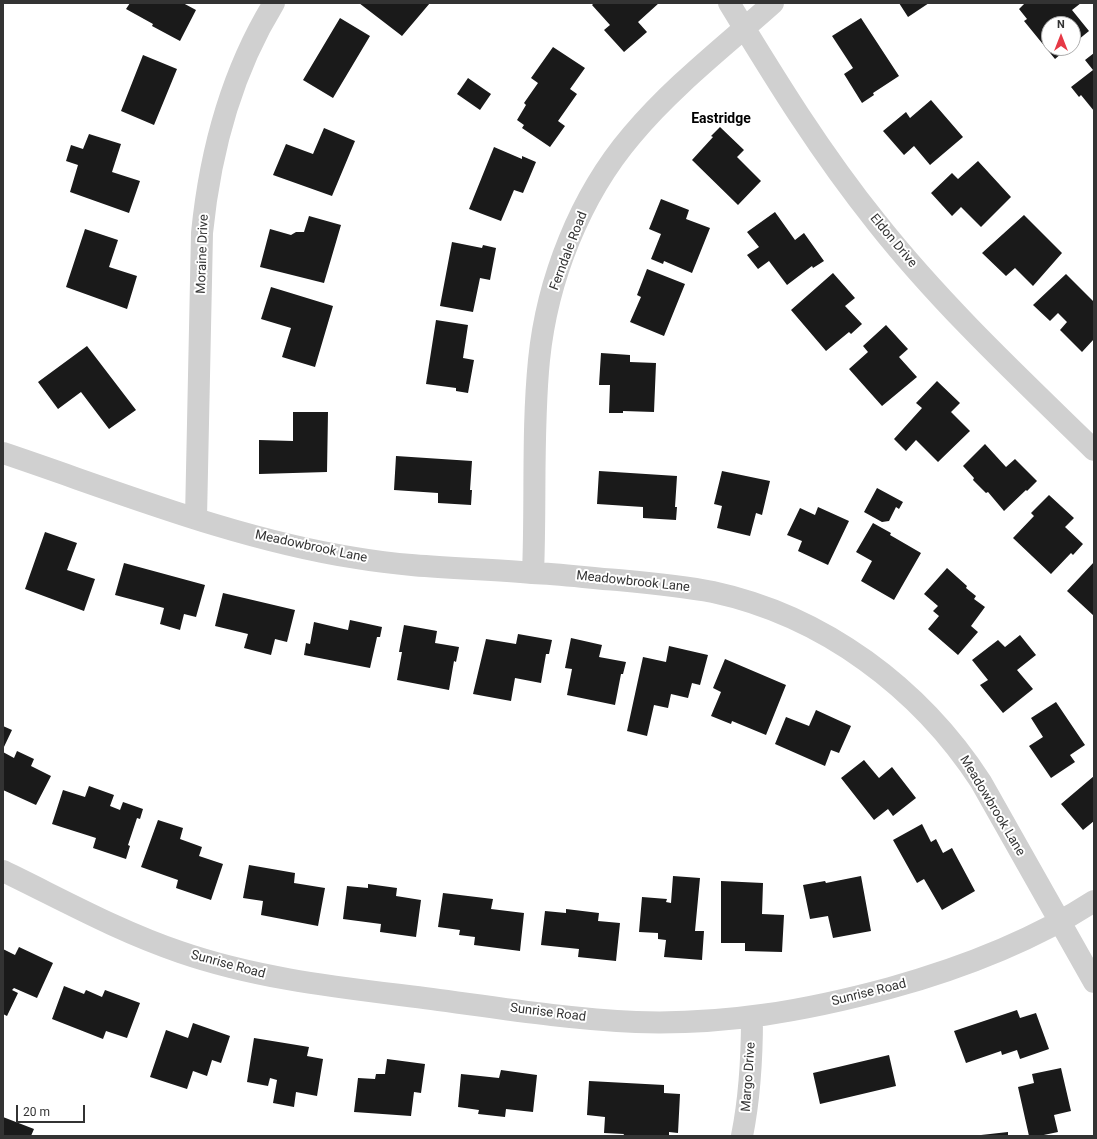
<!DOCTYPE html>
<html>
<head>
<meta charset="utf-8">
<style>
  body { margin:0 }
  #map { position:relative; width:1097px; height:1139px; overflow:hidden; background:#fff; font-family:Roboto,sans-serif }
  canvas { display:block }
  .frame { position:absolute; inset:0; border:4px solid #333; pointer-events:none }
  .north { position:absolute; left:1041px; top:16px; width:40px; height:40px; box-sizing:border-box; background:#fff; border:1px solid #adadad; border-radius:50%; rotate:0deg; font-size:11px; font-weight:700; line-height:16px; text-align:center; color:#333 }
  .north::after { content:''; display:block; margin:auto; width:14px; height:18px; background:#e63946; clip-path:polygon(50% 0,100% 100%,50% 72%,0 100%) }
  .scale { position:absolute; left:16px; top:1105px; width:69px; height:18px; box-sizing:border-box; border:2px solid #333; border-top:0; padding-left:5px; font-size:12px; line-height:14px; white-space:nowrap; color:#333; -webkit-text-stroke:3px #fff; paint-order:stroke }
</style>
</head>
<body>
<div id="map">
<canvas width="1097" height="1139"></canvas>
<div class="frame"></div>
<div class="north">N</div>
<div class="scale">20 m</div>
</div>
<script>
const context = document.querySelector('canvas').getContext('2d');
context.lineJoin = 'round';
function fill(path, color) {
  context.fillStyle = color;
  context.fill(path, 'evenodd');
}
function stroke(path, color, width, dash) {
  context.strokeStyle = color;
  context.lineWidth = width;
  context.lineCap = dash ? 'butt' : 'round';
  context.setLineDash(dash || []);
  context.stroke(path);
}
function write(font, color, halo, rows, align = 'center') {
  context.font = font + ' Roboto,sans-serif';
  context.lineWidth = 4;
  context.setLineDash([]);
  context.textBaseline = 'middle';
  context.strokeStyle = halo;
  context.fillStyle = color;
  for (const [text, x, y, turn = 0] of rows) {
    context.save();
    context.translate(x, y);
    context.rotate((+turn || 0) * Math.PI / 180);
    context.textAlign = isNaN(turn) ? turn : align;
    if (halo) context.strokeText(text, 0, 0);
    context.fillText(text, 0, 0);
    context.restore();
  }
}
const building = new Path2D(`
  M130 3H183L196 10 180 41 152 26 153 24 126 9Z
  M359 3H430L402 36Z
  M594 3H659L638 22 647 32 624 52 604 30 610 25 592 5Z
  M899 3H929L908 17Z
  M1025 3H1081L1072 10 1089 31 1073 44V24H1049V48H1068L1055 59 1024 21 1027 19 1019 9Z
  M340 18 370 36 333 98 303 80Z
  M861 18 899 76 873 93 874 95 862 103 844 74 853 68 832 36Z
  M553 47 585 68 570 89 577 94 558 121 565 126 550 147 522 128 524 125 517 120 526 105 524 103 538 83 531 78Z
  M1094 53V111L1081 95 1079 97 1071 87 1093 70 1085 60Z
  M143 55 177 69 154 125 121 111Z
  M468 78 491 94 480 110 457 94Z
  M931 100 963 137 930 165 914 146 904 155 883 131 906 112 910 118Z
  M720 127 744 150 737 157 761 181 738 205 692 160 713 137 711 136Z
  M324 128 355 141 332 196 273 175 286 144 313 154Z
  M89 134 121 144 112 172 140 181 129 213 70 192 78 165 66 161 71 145 83 149Z
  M494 147 522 159V156L536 162 523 193 514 190 501 221 469 209Z
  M978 161 1011 197 981 227 961 207 952 216 931 193 952 173 958 179Z
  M661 199 689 210 686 219 710 228 692 273 664 261 663 264 651 259 661 234 649 229Z
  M775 212 795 240 804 233 824 261 813 268 812 266 787 285 769 261 758 269 747 255 759 247 747 232Z
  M1024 215 1062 253 1033 286 1015 268 1006 276 982 253Z
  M309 216 341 225 324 283 260 267 270 229 291 235 296 232H304Z
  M85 229 118 240 109 267 137 276 127 309 66 287Z
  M452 242 482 248 483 245 496 248 490 280 480 278 473 312 440 306Z
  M647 269 685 284 664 336 630 322 641 297 637 295Z
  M833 273 855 298 845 306 862 324 851 334 849 332 826 351 791 310Z
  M1066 274 1094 302V339L1082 352 1060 330 1067 322 1058 313 1050 321 1033 305Z
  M271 287 333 306 315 367 282 357 291 328 261 319Z
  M436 320 468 325 463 358 474 360 468 393 456 391V388L426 384Z
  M886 325 908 349 899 357 917 377 882 406 849 369 868 352 863 346Z
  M87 346 136 410 109 429 81 392 58 409 38 382Z
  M601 353 630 355V362L656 363 654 412 623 411V413H609L610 385H599Z
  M937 381 960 403 951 412 970 431 938 462 916 440 906 451 894 439 922 408 916 403Z
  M293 412H328L327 472 259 474V440L293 441Z
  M985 444 1006 467 1015 459 1037 481 1027 491 1026 490 1004 511 988 492 986 493 973 480 974 478 963 466Z
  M396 456 472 461 470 490H472L471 505 438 503V493L394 490Z
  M599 471 677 476 675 507H677L676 520 643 518V507L597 504Z
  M722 471 770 481 762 515 756 513 750 536 717 528 722 506 714 504Z
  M877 488 903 502 899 509 896 507 889 521 882 522 864 512Z
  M1049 495 1074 518 1065 527 1083 544 1073 555 1071 553 1051 574 1013 538 1034 516 1031 513Z
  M818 507 849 521 828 565 798 551 802 541 787 535 800 508 815 515Z
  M873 523 891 533 890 535 921 553 894 600 861 581 872 561 856 552Z
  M45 532 77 543 67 570 95 579 84 611 25 589Z
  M1094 562V616L1067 591Z
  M124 563 205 585 196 617 184 614 180 630 160 624 164 608 115 595Z
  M947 568 967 586 966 588 976 596 974 599 985 607 971 626 978 632 958 655 928 629 939 616 933 611 938 606 924 594Z
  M223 593 295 610 287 642 275 639 271 655 244 648 248 634 215 626Z
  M350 620 382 627 380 637H377L370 668 304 655 306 643 310 644 314 622 348 630Z
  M404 625 437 631 435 643 459 647 456 662 454 661 449 690 397 680 402 652H399Z
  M518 634 552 640 549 654H546L541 683 515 678 511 701 473 694 486 639 516 644Z
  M1020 635 1036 655 1017 670 1033 689 1003 713 980 685 988 680 972 660 998 640 1005 647Z
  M571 638 602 645 599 657 626 662 623 674H621L615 705 567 695 572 669 565 668Z
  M669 646 708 655 700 685 692 683 688 698 671 694 668 708 654 705 647 736 627 731 643 657 666 662Z
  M725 659 786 685 766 735 732 721 731 724 711 716 721 692 713 688Z
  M1056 702 1085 745 1070 755 1075 762 1051 778 1029 746 1043 737 1031 718Z
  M816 710 851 726 839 753 831 750 825 766 775 744 786 717 809 726Z
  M3 726 12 730 3 749Z
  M17 751 34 759 31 766 51 776 36 805 3 790V752L14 758Z
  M864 760 879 778 892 767 916 798 893 816 888 809 874 820 841 778Z
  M1094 776V821L1083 830 1061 804Z
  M89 786 114 795 110 806 120 810 123 802 143 809 140 819 137 818 128 845 130 846 126 859 93 848 96 838 52 824 63 790 85 797Z
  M158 820 183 828 180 839 202 847 199 856 223 864 211 900 176 888 178 880 141 867Z
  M922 824 931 842 936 839 943 853 952 848 975 891 942 910 924 879 917 883 893 840Z
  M249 865 295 873 294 883 325 888 318 926 261 915 263 901 243 898Z
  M673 876 700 878 695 931H704L702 960 664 957 666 940 658 939V933L639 932 642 897 667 899 666 902 671 903Z
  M861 876 871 931 833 938 828 916 810 919 803 885 825 881 826 883Z
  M721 881 763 883 762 914 784 915 782 952 745 951V943H721Z
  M368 884 397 888 396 896 421 900 416 937 380 932 381 924 343 919 347 886 368 888Z
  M443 893 493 899 491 909 524 913 520 951 474 945 475 937 459 935 460 930 438 927Z
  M566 909 599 913 598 921 620 923 616 961 578 957 579 949 541 945 545 911 566 913Z
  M19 947 53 963 37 998 14 988 12 990 18 993 7 1016 3 1014V949L15 955Z
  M64 986 84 994 86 990 102 997 105 990 140 1003 127 1038 106 1031 103 1039 52 1019Z
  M1017 1010 1020 1018 1036 1013 1049 1049 1020 1059 1017 1050 1002 1055 1001 1051 966 1063 954 1031Z
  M193 1023 230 1036 221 1063 212 1060 207 1076 193 1071 187 1089 150 1077 166 1030 188 1038Z
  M254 1038 309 1047 307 1056 323 1059 317 1096 296 1092 294 1107 273 1103 277 1080 270 1078 268 1086 247 1082Z
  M889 1055 896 1086 820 1104 813 1073Z
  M387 1059 425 1064 421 1093 414 1092 411 1116 354 1112 358 1078 375 1079 376 1074H385Z
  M1061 1068 1071 1111 1054 1115 1058 1132 1039 1136H1029L1018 1087 1034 1083 1032 1074Z
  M501 1070 537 1075 533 1112 506 1109 505 1117 478 1114 479 1110 458 1107 461 1074 499 1078Z
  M589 1081 664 1085V1093L680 1094 678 1133 669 1132V1136H623L624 1134 604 1133 605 1117 587 1115Z
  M3 1117 34 1129 31 1136H3Z
  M1008 1132V1136H981V1135Z`);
const street = new Path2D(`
  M729 3C776 80 820 152 877 223 942 305 1019 377 1094 450
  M3 453C119 492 235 539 356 558 414 568 474 568 532 573 561 574 589 578 618 580 650 583 682 586 713 592 824 616 920 688 981 782L1094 982
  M196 518 202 233C210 153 231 73 274 3
  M533 573C536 502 532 430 539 360 547 280 580 196 632 135 673 86 725 46 773 3
  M3 871C61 899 118 931 180 952 261 980 346 988 432 999 499 1008 568 1019 636 1022 724 1025 805 1011 890 988 962 968 1031 942 1094 901
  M742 1136C750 1096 752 1058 752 1018`);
const streetNames = [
  ["Eldon Drive",893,241,50],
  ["Ferndale Road",569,251,-69],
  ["Moraine Drive",203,254,-88],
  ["Meadowbrook Lane",311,547,12],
  ["Meadowbrook Lane",633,582,6],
  ["Meadowbrook Lane",992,806,59],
  ["Sunrise Road",228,965,15],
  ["Sunrise Road",869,993,-14],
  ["Sunrise Road",548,1013,7],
  ["Margo Drive",749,1077,-86]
];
const neighbourhoodNames = [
  ["Eastridge",721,119]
];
fill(building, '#1a1a1a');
stroke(street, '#d0d0d0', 22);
write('13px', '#333', '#fff', streetNames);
write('bold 14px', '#000', '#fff', neighbourhoodNames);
</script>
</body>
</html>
